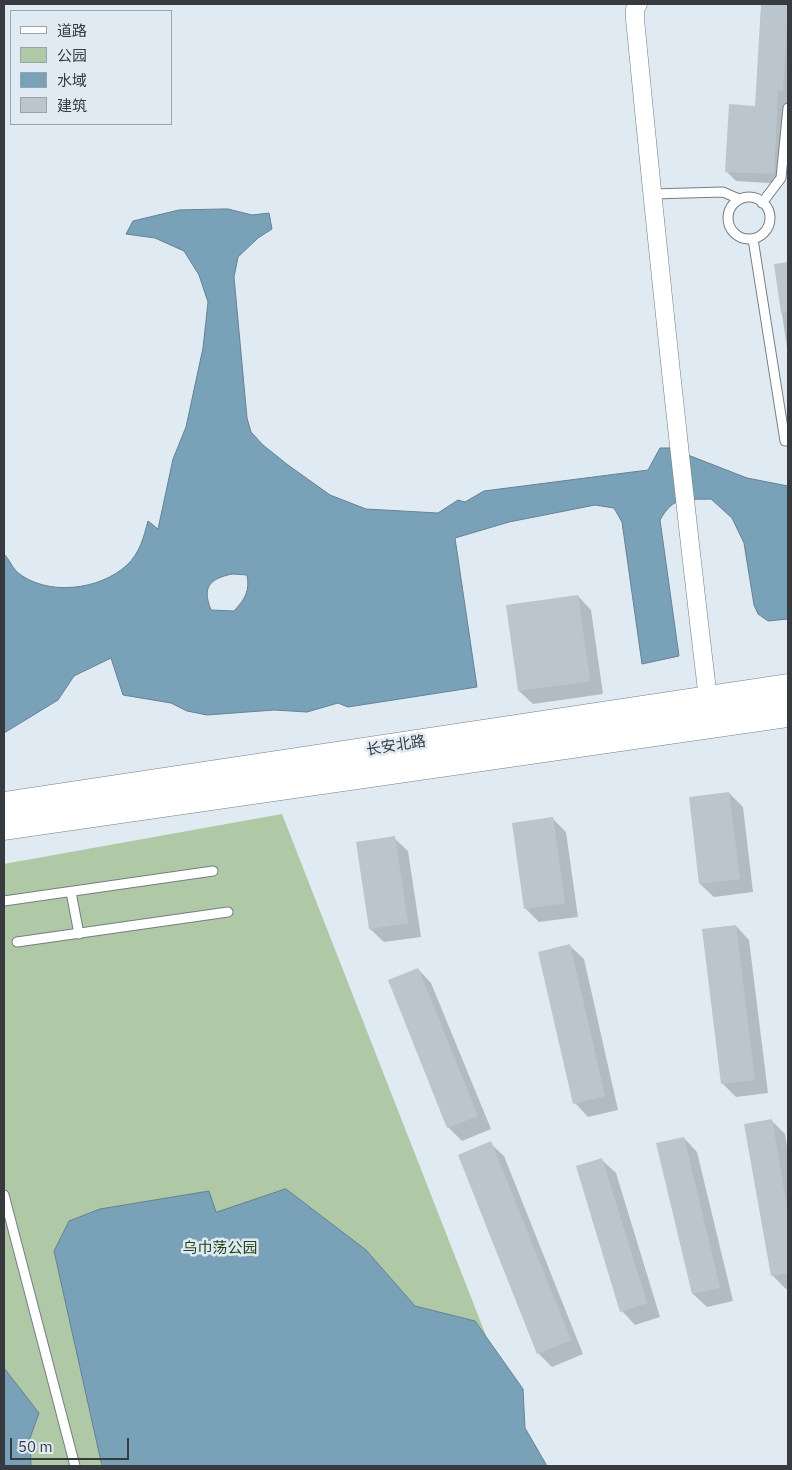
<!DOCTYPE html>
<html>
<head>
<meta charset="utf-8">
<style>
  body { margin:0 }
  #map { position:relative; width:792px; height:1470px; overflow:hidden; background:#e0eaf3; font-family:"IBM Plex Sans","Noto Sans SC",sans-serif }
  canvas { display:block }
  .frame { position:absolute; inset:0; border:5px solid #373b3f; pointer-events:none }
  .legend { position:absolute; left:10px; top:10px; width:162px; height:115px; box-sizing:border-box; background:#e0eaf3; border:1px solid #9ca4ab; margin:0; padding:6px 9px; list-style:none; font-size:15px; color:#373b3f }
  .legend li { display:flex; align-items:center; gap:10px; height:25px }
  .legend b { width:25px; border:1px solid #9ca4ab }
  .scale { position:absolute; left:10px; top:1438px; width:119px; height:22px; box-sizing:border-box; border:2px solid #373b3f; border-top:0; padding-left:6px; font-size:15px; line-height:18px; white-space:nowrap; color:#373b3f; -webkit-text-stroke:4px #e0eaf3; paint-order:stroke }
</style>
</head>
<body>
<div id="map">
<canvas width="792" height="1470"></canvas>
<div class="frame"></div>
<ul class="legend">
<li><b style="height:6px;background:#fff"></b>道路</li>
<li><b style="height:14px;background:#afc8a6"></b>公园</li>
<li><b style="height:14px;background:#79a1b8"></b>水域</li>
<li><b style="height:14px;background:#bbc5cd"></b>建筑</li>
</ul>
<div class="scale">50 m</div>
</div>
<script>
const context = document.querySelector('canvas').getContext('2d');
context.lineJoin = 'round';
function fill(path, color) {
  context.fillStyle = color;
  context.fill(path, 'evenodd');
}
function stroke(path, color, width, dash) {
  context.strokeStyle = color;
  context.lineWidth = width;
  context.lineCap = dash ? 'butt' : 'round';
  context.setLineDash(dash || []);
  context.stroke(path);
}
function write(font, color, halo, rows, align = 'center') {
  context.font = font + ' "IBM Plex Sans","Noto Sans SC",sans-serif';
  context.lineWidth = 5;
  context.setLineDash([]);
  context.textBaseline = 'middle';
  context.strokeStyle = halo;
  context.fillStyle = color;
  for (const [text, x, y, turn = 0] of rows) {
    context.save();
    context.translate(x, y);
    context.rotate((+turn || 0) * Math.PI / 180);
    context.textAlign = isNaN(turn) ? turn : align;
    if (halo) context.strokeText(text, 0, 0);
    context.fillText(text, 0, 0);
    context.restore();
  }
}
const green = new Path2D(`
  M282 814 537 1466H4V864Z`);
const water = new Path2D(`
  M228 209 252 215 269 213 272 229 258 238 238 257 234 277 247 418 251 432 263 445 288 465 330 495 366 509 438 513 458 500 465 502 484 491 648 470 660 448H670L747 478 788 486V619L768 621 758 614 754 605 744 543 732 518 711 499C685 500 674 495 660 520L679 656 642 664 622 522 614 508 595 505 509 522 455 538 477 687 348 707 338 703 307 712 274 710 207 715 187 711 171 703 123 695 111 658 74 676 58 700 4 733V554C9 559 12 567 17 572 47 597 100 590 127 565 140 553 144 536 148 521L158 529 173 459 186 427 203 348 208 302 199 275 184 251 155 238 126 234 133 221 179 210ZM232 574 247 575C250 591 245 599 234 611L211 610C202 587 209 579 232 574Z
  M286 1189 366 1250 415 1306 475 1321 523 1389 525 1428 547 1466H102L54 1251 69 1221 100 1209 209 1191 216 1212Z
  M4 1368 39 1413 30 1438 31 1466H4Z`);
const shadow = new Path2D(`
  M763 4H788V100L783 184 736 181 726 171 756 107Z
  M788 264V355L775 266Z
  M578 596 591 610 603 694 533 704 519 691Z
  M729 793 743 807 753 892 714 897 700 884Z
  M552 818 566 832 578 917 539 922 526 909Z
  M394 838 408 851 421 937 384 942 370 929Z
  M736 926 749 940 768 1093 736 1097 722 1083Z
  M570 946 584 959 618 1110 588 1117 575 1103Z
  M418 969 431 983 491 1129 462 1141 448 1127Z
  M771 1120 785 1134 788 1153V1288L786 1289 772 1275Z
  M684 1138 697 1152 733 1301 707 1307 693 1294Z
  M490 1143 504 1156 583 1354 552 1367 538 1353Z
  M602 1160 616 1173 660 1317 635 1325 622 1311Z`);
const building = new Path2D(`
  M761 4H788L783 91 778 90 774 174 725 172 729 104 755 106Z
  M788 262V312L781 313 774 264Z
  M578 595 590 681 518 691 506 605Z
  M729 792 740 879 699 884 689 797Z
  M553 817 565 903 524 909 512 823Z
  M395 836 408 923 369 929 356 842Z
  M736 925 755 1080 721 1084 702 929Z
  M570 944 605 1096 573 1104 538 952Z
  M418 968 478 1116 447 1128 388 980Z
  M772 1119 788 1214V1273L771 1276 744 1124Z
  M684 1137 720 1288 692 1294 656 1143Z
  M491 1141 571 1340 537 1354 458 1155Z
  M602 1158 647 1303 620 1312 576 1166Z`);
const service = new Path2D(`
  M652 194 723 192 739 199
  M728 218a21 21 0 1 1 42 0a21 21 0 1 1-42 0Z
  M762 203 781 178 788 108
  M753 239 785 441H788
  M71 892 79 934
  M4 901 213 871
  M17 942 228 912
  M4 1195 75 1466`);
const minor = new Path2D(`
  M638 4 635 9V19C657 246 681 473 708 699`);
const primary = new Path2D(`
  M4 806 788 688
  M4 826 788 713`);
const streetNames = [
  ["长安北路",396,746,-9]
];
const parkNames = [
  ["乌巾荡公园",220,1249]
];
fill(green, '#afc8a6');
fill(water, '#79a1b8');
stroke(water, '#658294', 1);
fill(shadow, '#0003');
fill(building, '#bbc5cd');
stroke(service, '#757e85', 11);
stroke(minor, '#757e85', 19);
stroke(primary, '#757e85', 29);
stroke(service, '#fff', 9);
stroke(minor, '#fff', 18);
stroke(primary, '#fff', 28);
write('15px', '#373b3f', '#e0eaf3', streetNames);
write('15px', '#224413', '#e0eaf3', parkNames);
</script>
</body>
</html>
